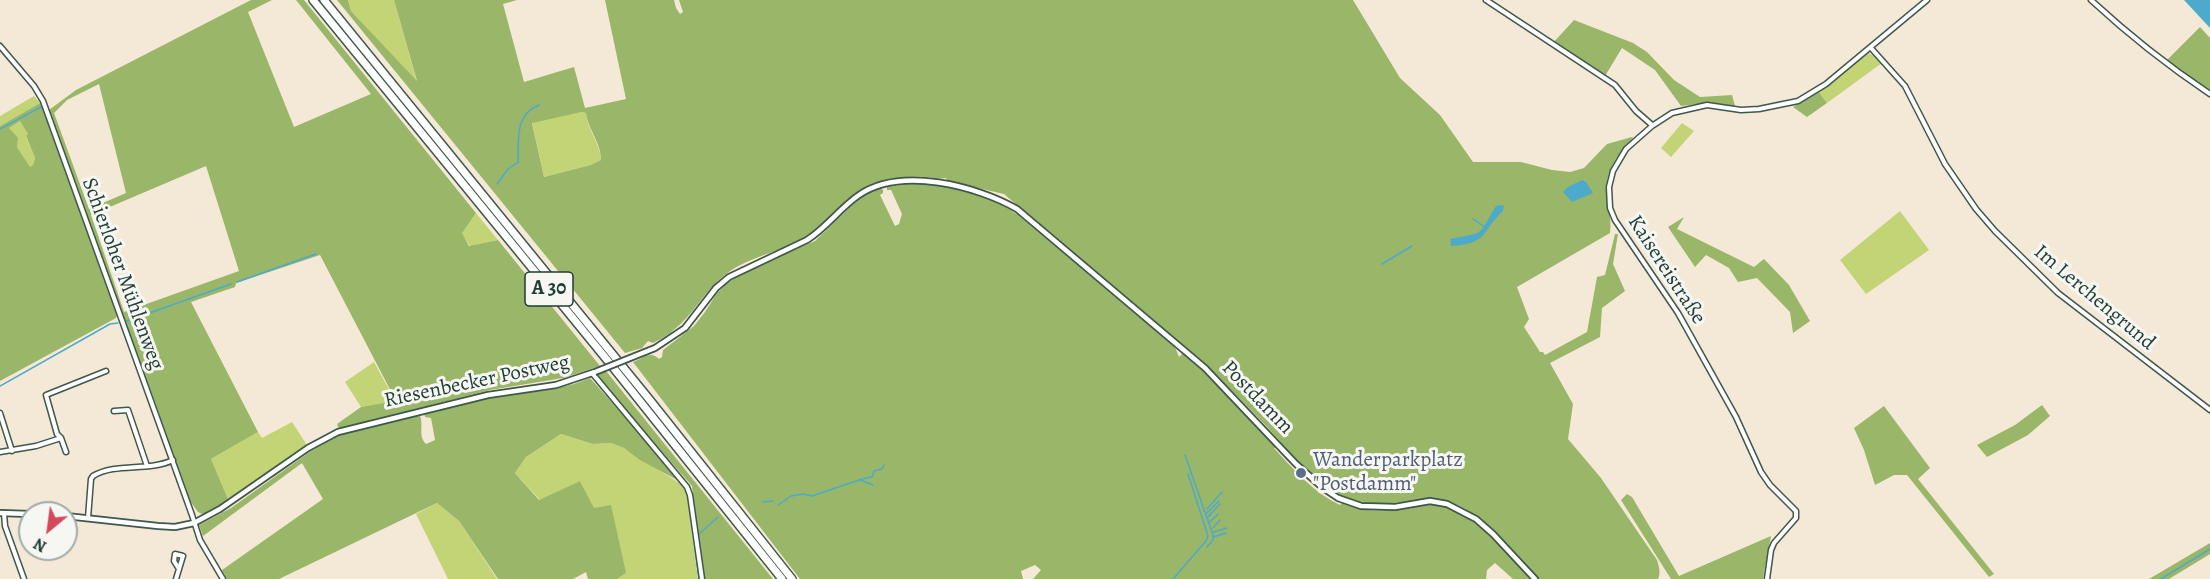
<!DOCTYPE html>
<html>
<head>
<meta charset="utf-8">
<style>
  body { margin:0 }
  #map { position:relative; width:2210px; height:579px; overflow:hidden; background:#f4e9d7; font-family:Alegreya,serif }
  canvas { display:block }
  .north { position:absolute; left:18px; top:501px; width:60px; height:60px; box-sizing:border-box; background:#f6f6f2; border:2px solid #a0aca6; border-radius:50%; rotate:209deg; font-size:16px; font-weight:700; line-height:24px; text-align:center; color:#1f3d34 }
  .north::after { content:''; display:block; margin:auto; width:21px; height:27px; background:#d1495b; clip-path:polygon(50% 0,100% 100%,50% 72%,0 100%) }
</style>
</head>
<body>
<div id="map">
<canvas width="2210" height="579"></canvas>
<div class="north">N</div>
</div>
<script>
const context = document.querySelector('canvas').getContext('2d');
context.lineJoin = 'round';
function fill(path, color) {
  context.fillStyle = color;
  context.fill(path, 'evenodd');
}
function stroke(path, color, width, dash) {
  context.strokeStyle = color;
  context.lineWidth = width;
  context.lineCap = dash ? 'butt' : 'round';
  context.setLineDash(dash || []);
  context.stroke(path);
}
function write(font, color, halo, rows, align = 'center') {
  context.font = font + ' Alegreya,serif';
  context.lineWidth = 6;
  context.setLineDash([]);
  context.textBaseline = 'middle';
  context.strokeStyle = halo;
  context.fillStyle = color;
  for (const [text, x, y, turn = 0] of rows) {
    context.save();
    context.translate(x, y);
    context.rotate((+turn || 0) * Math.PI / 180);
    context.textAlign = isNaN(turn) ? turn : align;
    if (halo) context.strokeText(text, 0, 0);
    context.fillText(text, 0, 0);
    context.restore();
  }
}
const green = new Path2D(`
  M348 0H394L417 82 351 11Z
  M1868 53 1871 54 1882 63 1827 103 1818 91Z
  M34 96 40 103 0 126V116Z
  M582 112 586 113C587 130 600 142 601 160L592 165 544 177 532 122Z
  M20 121 29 135 26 137 35 158 33 165 30 168 17 147C19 137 13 135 8 128Z
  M1682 123 1694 131 1671 157 1661 148Z
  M1900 211 1929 250 1866 294 1840 260Z
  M476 213 498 240 470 246 461 233Z
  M374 362 396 402 361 407 345 382Z
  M292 422 307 445 228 499 211 459 258 432 262 438Z
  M561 434 593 444 611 443 624 448 684 486 687 496 698 579H617L626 573 580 481 540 500 515 473 526 457Z
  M437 503 459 521 497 579H448L416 514Z`);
const forest = new Path2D(`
  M251 0H272L248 12 294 127 371 94 296 0H304L476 213 462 233 469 246 498 240 600 366 563 378 490 390 339 429 337 424 361 407 396 401 320 255 236 283 235 287 191 302 258 432 211 459 228 499 259 480 204 515 198 512 190 501 147 380 116 301 49 110 76 90ZM99 84 126 193 89 209 54 113 67 100ZM206 166 239 271 124 312 91 215Z
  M337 0H348L351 11 417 81 394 0H517L503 4 524 82 574 67 585 108 626 99 605 0H674L676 8 680 14 683 12 679 0H1353L1400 78 1440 115 1473 162H1521L1552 170 1570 172 1584 168 1607 144 1632 137 1633 138C1620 152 1605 170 1607 191 1608 206 1612 218 1610 233L1517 287 1529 319 1524 327 1540 352H1543L1545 355 1587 332 1597 277 1605 275 1615 234H1618L1613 264 1625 291 1602 308 1600 337 1550 363 1573 404 1568 439 1601 478 1657 560C1659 567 1661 573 1658 579H1538C1515 551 1471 498 1432 499 1402 500 1376 510 1346 498 1315 485 1291 454 1269 429 1248 407 1227 385 1205 364L1004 194 947 181 946 178C939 179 934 178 928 177 912 176 893 177 878 182 847 193 833 223 805 238 780 252 750 256 726 274 697 297 691 325 653 343L648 341 642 348 625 353ZM582 112 586 113C588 130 601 142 601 160L591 165 544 177 532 123Z
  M1574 20 1633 43 1647 52 1674 80 1700 97 1732 95 1735 106 1707 103 1681 106 1655 70 1622 48 1605 76 1553 43Z
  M2200 27 2210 38V91L2166 61Z
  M1818 91 1827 103 1807 117 1793 107Z
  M40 103 45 112 117 315 116 318 0 381V126ZM20 121 28 134 26 136 35 158 33 165 30 167 17 147 18 138 9 128Z
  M922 183C955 188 990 195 1018 215L1175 347 1179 357 1183 353 1214 379 1273 442 1277 447 1274 448C1293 469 1314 493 1340 505L1342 503C1372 517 1399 507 1429 505 1466 502 1509 553 1530 579H1513L1495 563 1487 570 1486 579H1033L1041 570 1035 565 1021 571 1023 579H800L633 362C643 358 651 350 659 359L662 357 663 350 694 326 705 312 717 293 728 282 760 264 815 241 850 207 863 196 880 188 883 190V193L880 195 893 222 895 226 899 224 902 214 891 190H887V187L895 184Z
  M1684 217 1677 229 1754 267 1764 259 1789 285 1810 321 1793 333 1790 312 1757 278 1738 282 1729 268 1706 255 1695 267 1668 227Z
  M606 371 773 579H704L692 486 598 379 597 374Z
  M590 378 650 445 679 481 640 460 624 448 611 443 593 444 561 434 526 457 515 473 539 500 580 481 594 508 611 505 626 573 617 579H588L586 572 573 579H498L459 521 437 503 279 579H227L222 570 323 499 302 463 203 536 199 525 231 508 311 451 342 434 419 414C425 424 417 435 426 444L435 440 431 418 425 417 424 413 502 394 542 391 574 384Z
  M2042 405 2050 416 2028 435 1987 457 1977 445 2015 425Z
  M1884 406 1930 468 1918 479 1994 574 1989 577 1907 475H1894L1875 485 1864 450 1854 428Z
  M1627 494 1632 497 1679 576 1771 536 1763 579H1671L1621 500Z
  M2210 543V554L2169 579H2149Z`);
const water = new Path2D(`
  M2184 0H2210V28Z
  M1582 180 1586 182 1593 193 1572 202 1563 192 1568 187Z
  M1502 205 1504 206 1503 211C1481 231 1489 244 1451 246L1450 239C1486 232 1477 237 1496 206Z`);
const stream = new Path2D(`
  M0 129 41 107
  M497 184 508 169 518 162C519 140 514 115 539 105
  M1473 219 1485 227
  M1382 264 1412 246
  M237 282 316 254
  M127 321 231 284
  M0 386 110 324 118 323
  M1185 455 1213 535V540L1207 547
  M860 480 873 485
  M763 502 773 501
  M778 505 791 496 803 494 812 496 862 479 872 477 874 471 882 469 884 465
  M1207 509 1222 492
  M1207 513 1219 501
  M1208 517 1220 504
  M1210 522 1218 514
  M1213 528 1220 520
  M1214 532 1227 528
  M699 534 718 517
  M1213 537 1226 533
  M694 540 699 579
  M1173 579 1206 541 1208 536 1188 474
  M2161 579 2210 549`);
const minor = new Path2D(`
  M1486 0 1615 85 1636 111 1652 125
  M2091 0C2131 37 2165 64 2210 94
  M0 46 34 86 43 101 192 515 200 540 223 579
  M1871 48 1905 86 1945 164 1976 209 1995 231 2058 293 2210 410
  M592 373 687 487 690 495 702 579
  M114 411 128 410 147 466
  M0 413 12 451
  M61 438 57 434 46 395 106 371
  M0 452 36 446 61 438 66 452
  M4 513 5 526 24 579
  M88 518 91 479 93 476C116 462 148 472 173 460
  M176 579 183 556 175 554 174 561 179 569
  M1767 579 1771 550 1774 543 1796 518V511L1770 485 1761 472 1736 417 1678 313 1615 220 1610 208 1609 187 1613 171 1626 149 1652 126 1672 113 1707 105 1741 110 1759 109 1798 101 1826 84 1927 0`);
const tertiary = new Path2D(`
  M645 352 655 348 685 328 716 288 729 277 807 240C827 227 840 208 859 195 901 166 977 186 1017 209L1205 368 1296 464 1323 488 1338 498 1361 506 1395 507 1430 501 1447 504 1476 519 1493 534 1535 579
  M0 513 30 514
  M66 516 158 526 175 527 194 523 220 509 308 448 338 432 488 395 556 385 595 372`);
const motorway = new Path2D(`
  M313 0 608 361 782 579
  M324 0 649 399 792 579`);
const tertiaryBridge = new Path2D(`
  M595 372 645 352`);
const markers = [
  [1301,473,6,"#5c6f8a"]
];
const shields = [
  [549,289,48]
];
const shieldNames = [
  ["A 30",549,289]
];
const streetNames = [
  ["Kaisereistraße",1666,270,57],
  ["Schierloher Mühlenweg",122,274,70],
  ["Im Lerchengrund",2094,298,40],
  ["Riesenbecker Postweg",477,382,-12],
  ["Postdamm",1257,398,46]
];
const serviceNames = [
  ["Wanderparkplatz",1313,461],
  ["\"Postdamm\"",1313,485]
];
fill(green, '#c3d477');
fill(forest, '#9ab668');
fill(water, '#4daacb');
stroke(stream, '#4daacb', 1.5);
stroke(minor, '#3f574c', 7);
stroke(tertiary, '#3f574c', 8);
stroke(motorway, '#3f574c', 10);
stroke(minor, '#fff', 4);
stroke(tertiary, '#fff', 4.5);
stroke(motorway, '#fff', 7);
stroke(tertiaryBridge, '#3f574c', 8, []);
stroke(tertiaryBridge, '#fff', 4.5);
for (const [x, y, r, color] of markers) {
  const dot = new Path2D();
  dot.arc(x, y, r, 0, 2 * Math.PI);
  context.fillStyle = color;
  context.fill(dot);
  stroke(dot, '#f6f6f2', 2);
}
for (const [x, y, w] of shields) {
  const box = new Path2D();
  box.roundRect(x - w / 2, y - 17, w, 34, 4.5);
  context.fillStyle = '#f6f6f2';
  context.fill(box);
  stroke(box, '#1f3d34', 1.5);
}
write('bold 20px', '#1f3d34', null, shieldNames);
write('21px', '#1f3d34', '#f6f6f2', streetNames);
write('21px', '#4e5e75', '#f6f6f2', serviceNames, 'left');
</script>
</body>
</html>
